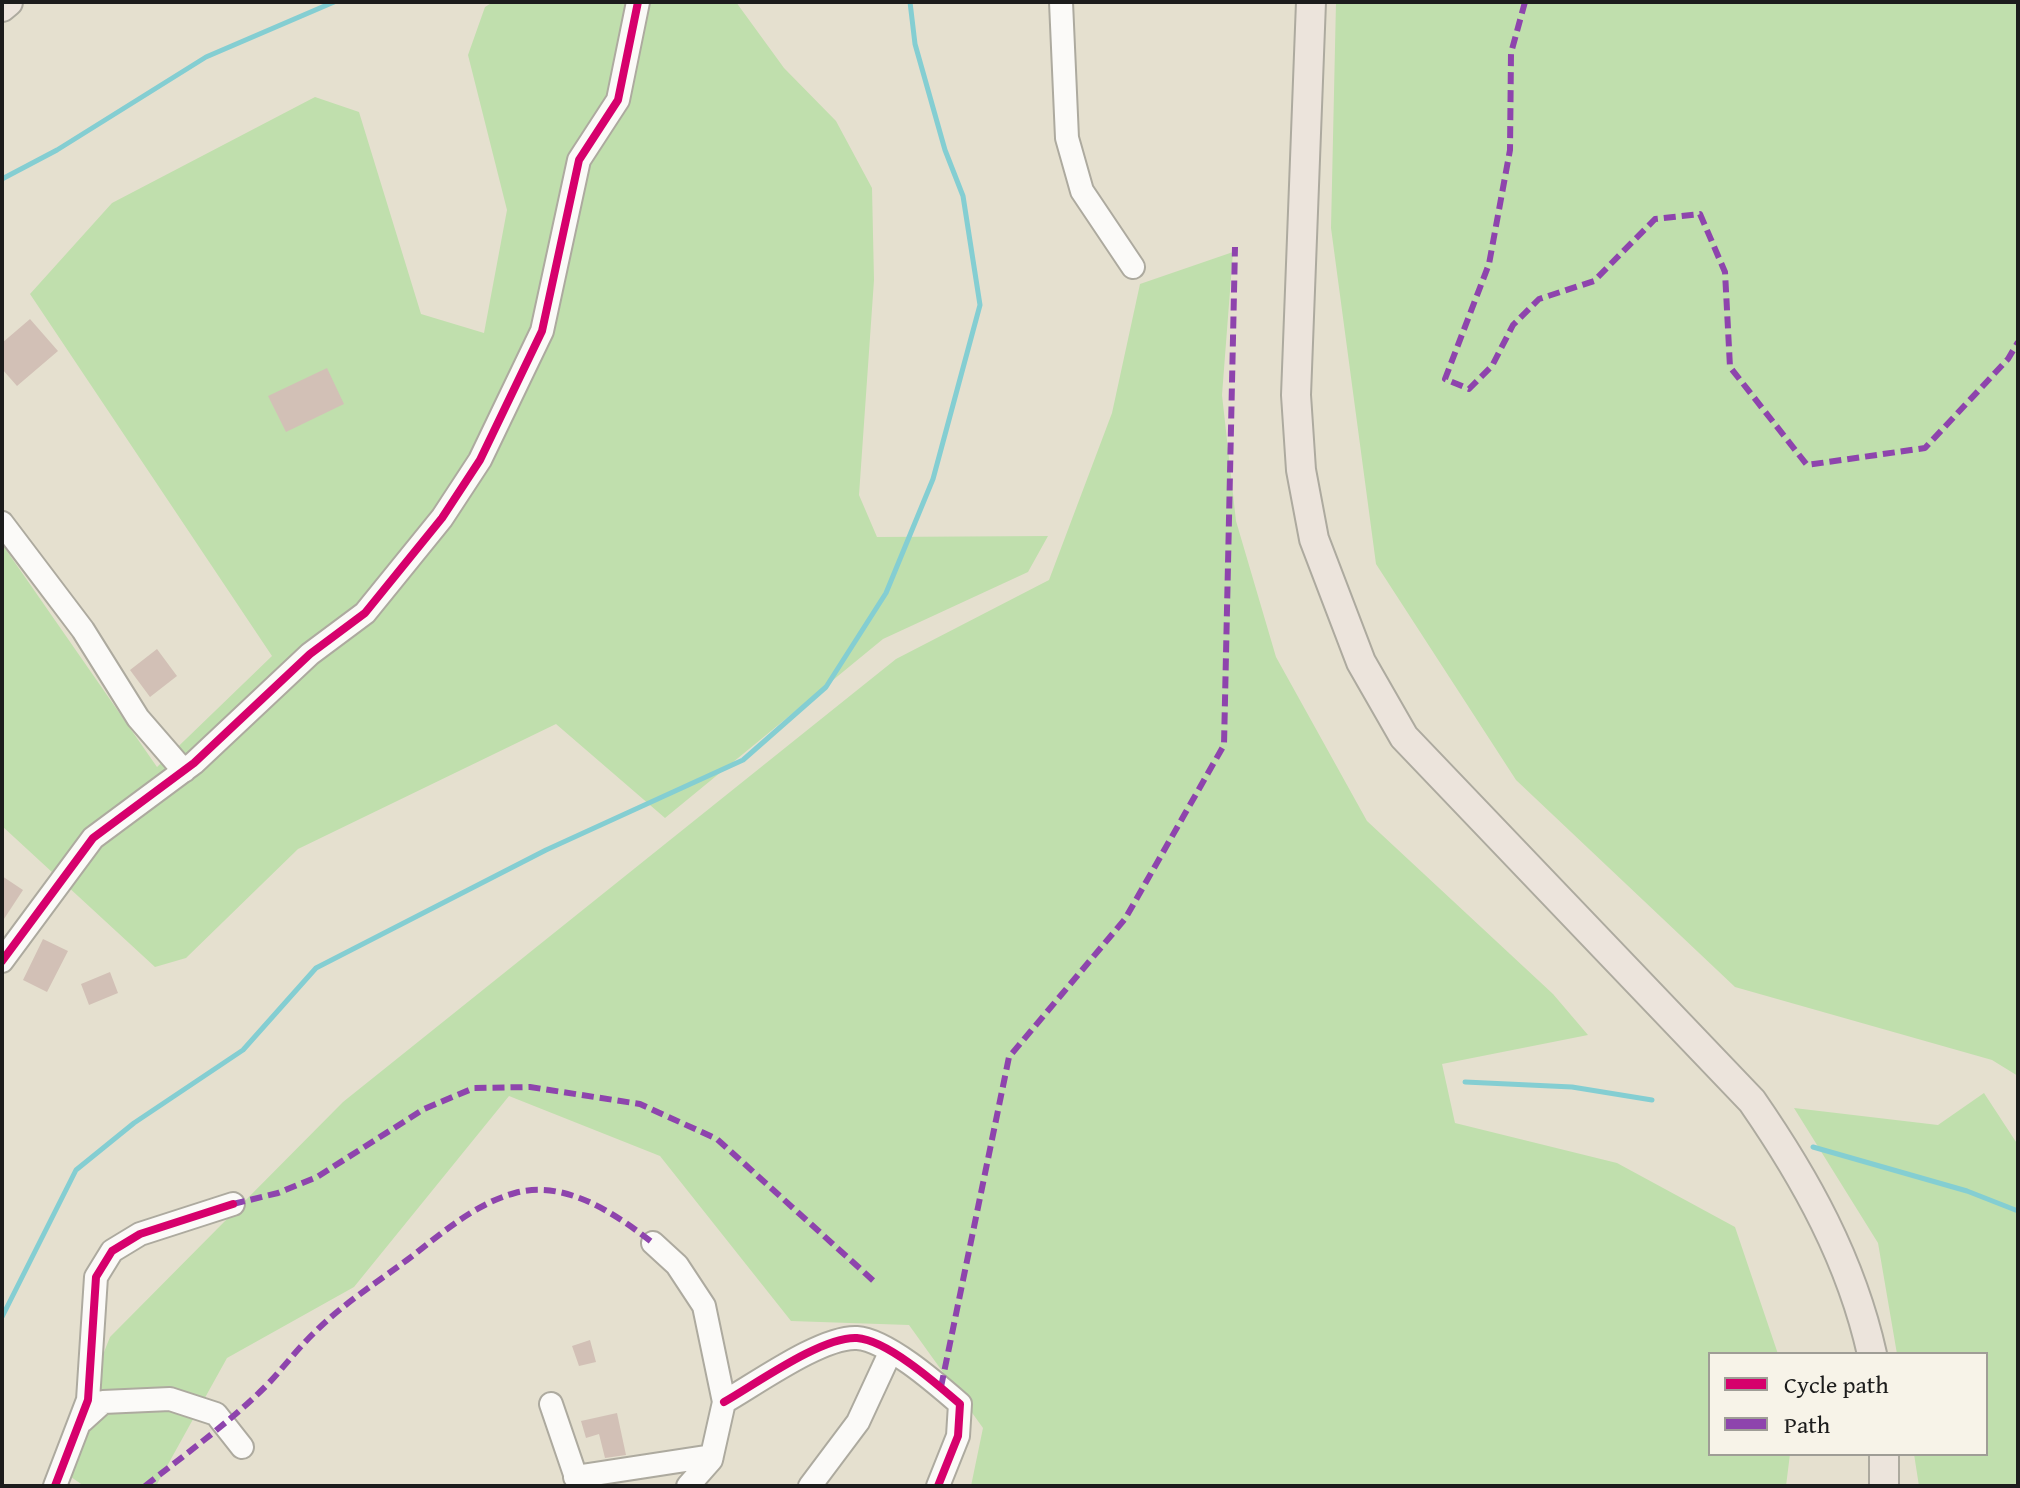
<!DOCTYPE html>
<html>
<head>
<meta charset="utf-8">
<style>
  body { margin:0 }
  #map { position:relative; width:2020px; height:1488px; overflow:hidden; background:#e5e0cf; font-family:"Gentium Book Plus",serif }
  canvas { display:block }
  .frame { position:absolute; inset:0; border:4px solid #1c1c1c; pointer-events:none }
  .legend { position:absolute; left:1708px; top:1352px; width:280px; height:104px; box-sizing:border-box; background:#f7f3e8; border:2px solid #9f9d96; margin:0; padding:10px 14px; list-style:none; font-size:24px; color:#1c1c1c }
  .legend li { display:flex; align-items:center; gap:16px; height:40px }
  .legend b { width:40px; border:2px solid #9f9d96 }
</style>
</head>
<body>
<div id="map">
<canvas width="2020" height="1488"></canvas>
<div class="frame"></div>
<ul class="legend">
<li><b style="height:10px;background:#d6006c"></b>Cycle path</li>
<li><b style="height:10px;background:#8e44ad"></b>Path</li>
</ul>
</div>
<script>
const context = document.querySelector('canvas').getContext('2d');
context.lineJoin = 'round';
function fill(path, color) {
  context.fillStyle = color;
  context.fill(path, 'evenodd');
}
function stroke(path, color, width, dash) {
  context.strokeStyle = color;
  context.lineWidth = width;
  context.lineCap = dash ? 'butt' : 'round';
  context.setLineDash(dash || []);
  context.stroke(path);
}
const green = new Path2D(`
  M493 2H736L784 68 836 121 872 188 874 280 859 495 877 537 1048 536 1028 572 883 639 665 818 556 724 298 849 186 958 155 967 2 826V544L157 767 272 656 30 294 112 203 315 97 359 112 421 314 484 333 507 210 468 55 485 7Z
  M1336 2H2018V1076L1992 1060 1735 987 1516 780 1376 564 1331 228Z
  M1233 252 1222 395 1236 521 1276 657 1367 821 1553 994 1588 1035 1442 1064 1455 1123 1617 1163 1735 1227 1778 1354H1710V1454H1790L1786 1486H971L983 1428 909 1325 791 1321 660 1156 509 1096 354 1287 227 1358 156 1486H84L58 1468 110 1337 343 1102 896 659 1049 580 1112 413 1140 284Z
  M1984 1093 2018 1145V1486H1919L1914 1454H1986V1354H1897L1878 1243 1794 1108 1938 1125Z`);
const stream = new Path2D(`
  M2 179 57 150 206 57 334 2
  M1465 1082 1572 1087 1652 1100
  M1813 1147 1967 1191 2018 1211
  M2 1317 76 1170 134 1123 243 1050 316 968 546 850 743 760 826 687 886 593 933 479 980 305 963 196 945 150 915 44 910 2`);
const building = new Path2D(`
  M30 319 58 351 17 386 2 369V343Z
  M327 368 344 404 286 432 268 396Z
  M157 649 177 676 150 697 130 670Z
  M2 876 23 890 2 922Z
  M43 939 68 951 47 992 23 980Z
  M110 972 118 993 89 1005 81 984Z
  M590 1340 596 1362 579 1366 572 1346Z
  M617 1413 626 1455 605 1458 599 1434 586 1438 581 1421Z`);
const minor = new Path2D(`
  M1061 2 1067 138 1082 191 1133 267
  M2 523 83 630 138 718 184 771
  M2 961 93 838 194 763 310 654 365 613 442 518 480 460 542 331 579 160 618 100 638 2
  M653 1243 677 1265 704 1306 724 1402 711 1460 688 1486
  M724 1402C756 1384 822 1336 857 1338 887 1340 937 1384 960 1404L958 1436 938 1486
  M551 1404 579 1486
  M82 1421 103 1402 170 1399 216 1414 242 1447
  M575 1477 712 1456
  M55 1486 88 1400 96 1277 112 1251 140 1234 233 1204
  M810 1486 858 1422 890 1353`);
const major = new Path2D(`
  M1311 2 1296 395 1301 470 1314 539 1361 662 1404 737 1752 1101C1806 1179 1851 1260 1872 1354
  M2 7 8 2
  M1884 1454V1486`);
const quiet = new Path2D(`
  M1525 2 1511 53 1510 150 1489 264 1445 379 1469 389 1492 366 1513 325 1539 299 1594 281 1655 219 1700 214 1725 272 1730 367 1807 465 1925 448 2008 359 2018 342
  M233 1204 278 1193 317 1177 424 1109 474 1088 530 1087 640 1104 717 1139 877 1284
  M941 1387 1009 1057 1125 919 1224 745 1235 247
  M145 1486C187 1453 230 1422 267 1385 284 1367 298 1348 316 1331 343 1304 376 1283 407 1260 440 1235 474 1204 515 1193 565 1179 616 1214 653 1243`);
const cycleway = new Path2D(`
  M2 961 93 838 194 763 310 654 365 613 442 518 480 460 542 331 579 160 618 100 638 2
  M724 1402C756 1384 822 1336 857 1338 887 1340 937 1384 960 1404L958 1436 938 1486
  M55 1486 88 1400 96 1277 112 1251 140 1234 233 1204`);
fill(green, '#c0dfad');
stroke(stream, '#84ced2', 5);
fill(building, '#d2c0b6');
stroke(minor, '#adaa9f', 26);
stroke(major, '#adaa9f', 32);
stroke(minor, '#fbfaf8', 22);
stroke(major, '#ece4dc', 28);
stroke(quiet, '#8e44ad', 6, [12, 6]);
stroke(cycleway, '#d6006c', 8);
</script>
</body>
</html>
